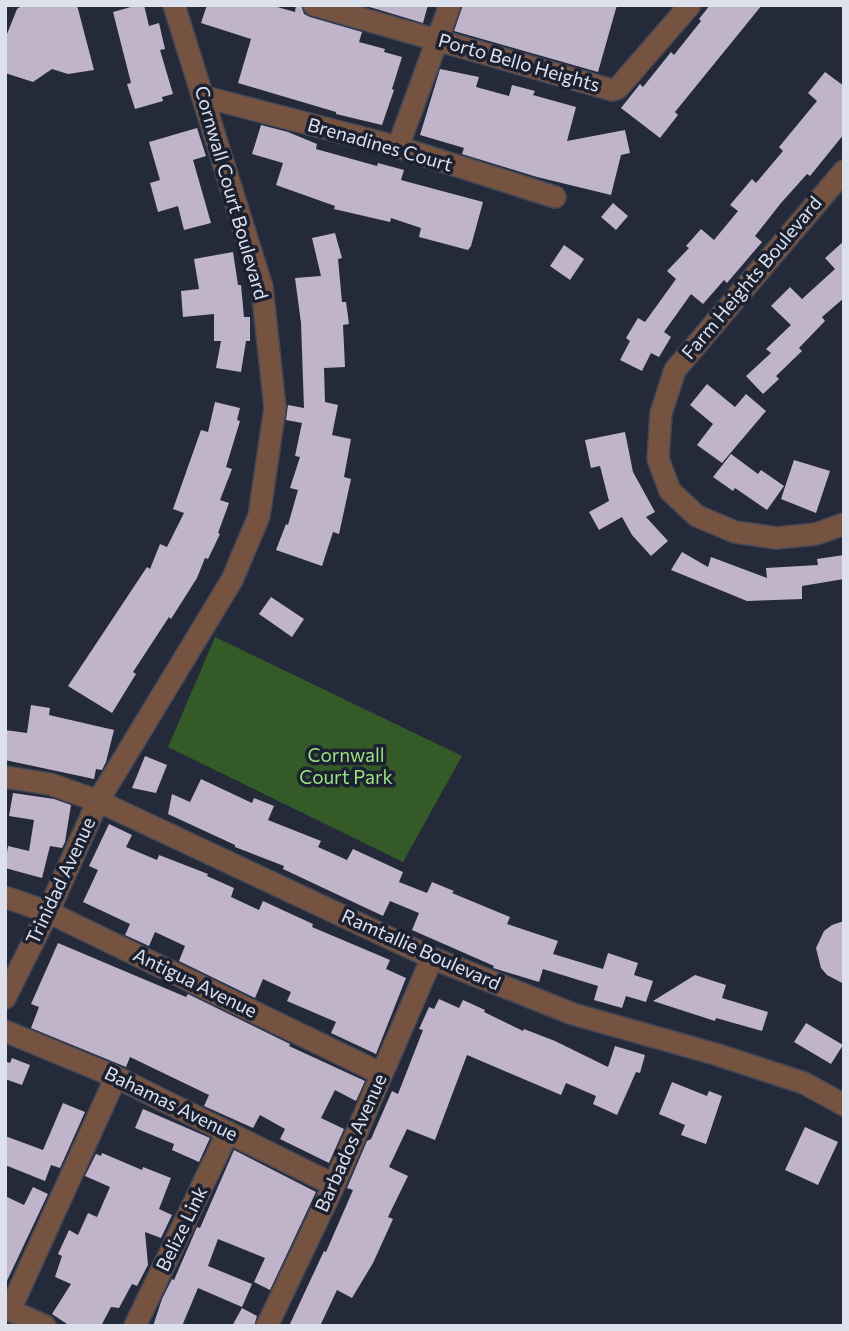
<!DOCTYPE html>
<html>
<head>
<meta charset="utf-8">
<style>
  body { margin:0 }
  #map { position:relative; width:849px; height:1331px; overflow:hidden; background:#252a3b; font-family:Commissioner,sans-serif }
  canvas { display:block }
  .frame { position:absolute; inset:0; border:7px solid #dde1ec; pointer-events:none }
</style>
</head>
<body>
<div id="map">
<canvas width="849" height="1331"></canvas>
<div class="frame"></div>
</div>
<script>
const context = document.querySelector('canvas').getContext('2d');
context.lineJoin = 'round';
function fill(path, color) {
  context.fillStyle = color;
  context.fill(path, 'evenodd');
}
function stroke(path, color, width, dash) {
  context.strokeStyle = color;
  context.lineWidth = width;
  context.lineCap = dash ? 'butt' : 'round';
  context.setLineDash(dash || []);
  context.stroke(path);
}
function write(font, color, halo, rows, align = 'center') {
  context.font = font + ' Commissioner,sans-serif';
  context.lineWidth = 7;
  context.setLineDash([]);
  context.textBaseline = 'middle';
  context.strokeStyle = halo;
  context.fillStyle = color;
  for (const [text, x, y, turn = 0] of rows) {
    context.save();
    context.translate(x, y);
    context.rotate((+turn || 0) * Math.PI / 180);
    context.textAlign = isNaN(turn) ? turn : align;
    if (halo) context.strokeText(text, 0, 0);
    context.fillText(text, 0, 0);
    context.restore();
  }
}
const green = new Path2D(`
  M215 637 462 756 403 862 168 747Z`);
const building = new Path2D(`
  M23 5H77L94 70 68 74 52 69 33 82 5 73V39L17 9Z
  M138 5H144L149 26 159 23 165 49 160 50 173 94 162 97 163 101 135 109 127 84 131 83 113 12Z
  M207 5H270L295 12 296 5H301L304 14 310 17 362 32 359 42 385 49 384 52 402 57 392 89 394 90 382 125 336 114V112L238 83 251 39 201 23Z
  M363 5H428L423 23Z
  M463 5H617L598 72 454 31Z
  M710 5H762L675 112 678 115 660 138 621 108 640 84 643 87 671 52 674 55 701 21 699 19Z
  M440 69 479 77 476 87 509 96 512 85 535 91 533 95 576 107 567 141 625 130 630 153 621 155 611 195 537 177 462 154 464 148 420 135Z
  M825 72 844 86V134L810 176 807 174 781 203 755 236 762 242 727 283 724 280 703 304 691 294 664 332 671 337 659 357 651 353 642 371 620 360 630 341 626 338 638 318 645 322 676 279 667 271 689 248 686 246 701 229 714 240 738 211 730 205 752 179 756 183 783 151 779 147 817 101 808 93Z
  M261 125 288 132 317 144 316 149 377 166 378 163 404 170 401 180 483 202 471 246 468 250 419 237 421 228 391 218 390 222 334 209 335 206 276 185 283 163 252 154Z
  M197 128 206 156 193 160 211 223 184 230 178 206 158 212 150 183 160 180 149 142Z
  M613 203 628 216 616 230 601 217Z
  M335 233 342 258 338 259 342 302H346L349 324 343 325 345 367 324 368 325 402 338 405 332 435 351 439 344 477 351 479 339 534 333 532 322 566 276 550 286 524 288 525 298 490 290 488 300 457 295 456 302 423 286 420 288 405 304 408 301 323 295 278 321 276 312 238Z
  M844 241V298L822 317 825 321 799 348 802 351 776 376 779 379 763 394 746 376 771 353 766 349 791 325 771 306 790 287 802 299 835 269 825 258Z
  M564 245 584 259 570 280 550 266Z
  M233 252 238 285H241L244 317H250V341H246L241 372 216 368 221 341H214V314L183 317 181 291 199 289 194 259Z
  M707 384 735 407 746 394 766 411 722 463 697 445 713 424 690 405Z
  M215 402 240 408 237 420 240 421 226 467 232 469 220 500 229 503 218 533 220 534 208 559 205 558 197 578 171 619 169 617 133 672 136 674 112 713 68 686 147 567 150 569 160 544 167 547 184 513 173 509 201 430 208 432Z
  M625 432 633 472 655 512 646 517 668 541 651 556 632 535 622 517 599 530 589 512 609 501 600 466 591 468 585 440Z
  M731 454 758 474 761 470 784 486 767 510 735 488 733 491 713 477Z
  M794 460 830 471 816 513 781 499Z
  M682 552 708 567 711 557 767 578 766 568 818 565 817 559 844 555V579L802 586V599L747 601 671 570Z
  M271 597 304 619 292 637 259 614Z
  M31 705 50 708 49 715 114 730 106 762 102 770 96 769 94 779 5 760V730L27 733Z
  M145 756 167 765 156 793 132 788Z
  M201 779 252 803 254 798 274 806 268 820 321 841 318 847 347 860 353 849 403 872 399 882 427 893 432 882 454 891 452 893 510 917 507 924 558 941 553 954 603 969 608 953 638 963 634 975 653 981 646 1002 626 996 622 1008 594 1000 598 986 543 969 539 982 493 968 494 966 412 930 419 913 390 901 383 916 283 869 284 866 235 847V845L168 814 172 794 190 802Z
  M13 793 54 799 71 805 65 842 62 848 50 846 42 878 5 868 8 846 29 851 34 820 9 816Z
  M109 824 132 835 126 847 157 860 159 855 208 874 207 876 234 888 231 897 259 910 263 901 313 924 312 927 390 960 386 969 406 978 376 1054 331 1033 336 1022 287 1001 291 992 263 979 255 998 179 961 185 946 155 932 149 946 125 935 130 924 83 902 98 870 89 866Z
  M844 921V984L827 975 821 968 816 948 824 931 832 925Z
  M58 943 186 997 188 994 290 1044 289 1046 365 1081 356 1101 335 1090 321 1118 344 1129 329 1163 280 1139 285 1129 260 1115 253 1128 204 1106 209 1095 130 1057 126 1067 31 1028 39 1007 31 1004Z
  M695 975 726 985 722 998 768 1012 762 1031 716 1018 715 1021 653 1001Z
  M439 999 459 1008 463 1000 485 1010 484 1012 523 1031 524 1029 555 1041 608 1067 615 1046 645 1055 640 1073 636 1072 617 1115 593 1104 596 1096 566 1083 561 1095 467 1055 435 1140 407 1129 389 1167 408 1176 388 1217 393 1219 373 1263 352 1298 337 1290 320 1326H289L324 1251 326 1252 353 1190 347 1188 367 1141 371 1139 392 1091 398 1094 423 1030 419 1029 429 1007 434 1009Z
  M806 1023 843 1045 831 1064 794 1042Z
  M12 1058 30 1065 22 1085 5 1079V1061L10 1063Z
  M672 1082 707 1096 709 1091 722 1096 706 1144 681 1135 685 1125 659 1114Z
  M63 1103 85 1112 60 1168 51 1165 45 1181 5 1165V1136L43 1150Z
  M143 1109 210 1138 199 1162 172 1150 174 1144 135 1128Z
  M805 1127 838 1142 818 1185 785 1170Z
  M234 1150 316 1192 270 1290 254 1282 265 1258 218 1239 208 1266 252 1284 242 1307 198 1288 182 1326H153L162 1299 172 1279 174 1280 197 1227 200 1228Z
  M102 1153 142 1170 143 1167 171 1178 159 1209 172 1215 161 1238 145 1232 148 1265 137 1286 132 1284 119 1308 111 1307 101 1326H70L52 1314 71 1284 55 1277 62 1256 58 1254 69 1230 78 1235 88 1213 97 1217 110 1187 85 1176 96 1154 101 1156Z
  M33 1187 48 1194 5 1285V1196L24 1205Z
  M242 1308 257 1316 254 1326H232Z`);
const minor = new Path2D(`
  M314 5 612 90 618 88 690 5
  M205 97 398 147 555 197
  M398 147 450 5
  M844 171 675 370 661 413 658 459 670 491 697 516 735 532 777 538 816 534 844 524
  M5 777 50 784 98 801 432 958 573 1014 715 1054 804 1083 844 1105
  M5 897 48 912 382 1074
  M5 998 48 912 98 801 232 580 259 516 275 408 262 287 174 5
  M5 1031 116 1077 334 1185
  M5 1308 45 1326
  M10 1310 116 1077
  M135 1326 228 1132
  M267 1326 334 1185 432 958`);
const streetNames = [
  ["Porto Bello Heights",519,63,16],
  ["Brenadines Court",380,145,16],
  ["Cornwall Court Boulevard",231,193,74],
  ["Farm Heights Boulevard",752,278,-50],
  ["Trinidad Avenue",61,881,-65],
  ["Ramtallie Boulevard",421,950,24],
  ["Antigua Avenue",195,983,26],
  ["Bahamas Avenue",171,1104,26],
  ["Barbados Avenue",351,1143,-66],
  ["Belize Link",182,1229,-64]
];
const parkNames = [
  ["Cornwall",346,756],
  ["Court Park",346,778]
];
fill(green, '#345a27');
fill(building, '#bfb4c9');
stroke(minor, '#424757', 24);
stroke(minor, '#765340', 21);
write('19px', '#dde1ec', '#1c2131', streetNames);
write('19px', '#9ae580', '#1c2131', parkNames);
</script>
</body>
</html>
